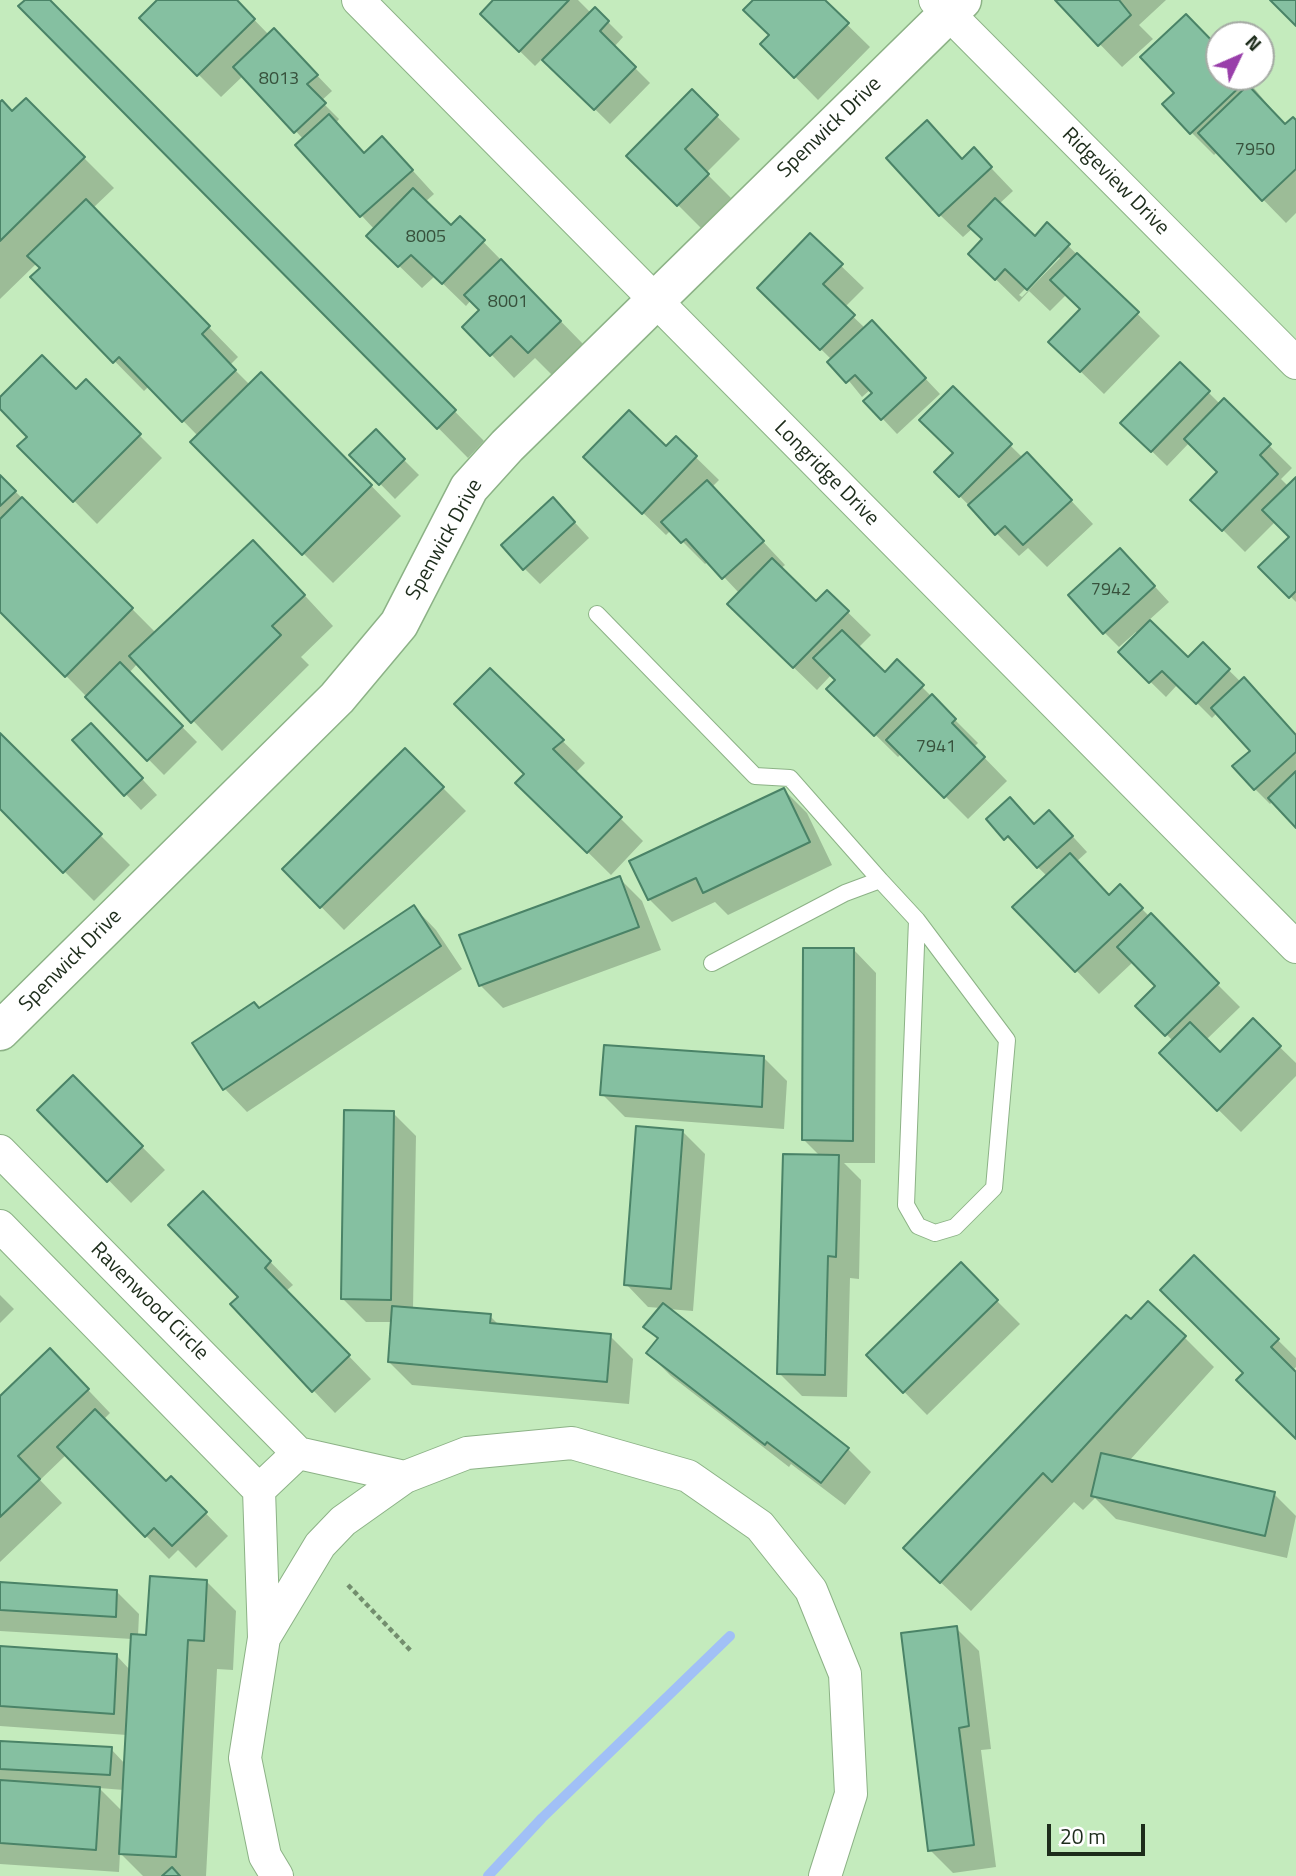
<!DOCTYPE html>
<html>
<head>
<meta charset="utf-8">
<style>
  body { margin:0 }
  #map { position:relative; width:1296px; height:1876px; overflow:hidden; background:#c4ebbd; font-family:"Titillium Web",sans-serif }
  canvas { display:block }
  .north { position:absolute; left:1205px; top:21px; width:70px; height:70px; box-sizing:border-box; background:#fff; border:2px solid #a5aba4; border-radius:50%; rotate:46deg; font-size:19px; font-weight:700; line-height:28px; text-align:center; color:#1d2c1b }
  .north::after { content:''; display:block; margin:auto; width:24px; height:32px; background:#993faa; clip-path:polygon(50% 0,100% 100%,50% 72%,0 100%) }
  .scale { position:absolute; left:1047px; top:1824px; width:98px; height:32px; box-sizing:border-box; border:4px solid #1d2c1b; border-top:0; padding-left:9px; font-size:21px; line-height:24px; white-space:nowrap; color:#1d2c1b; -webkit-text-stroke:5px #fff; paint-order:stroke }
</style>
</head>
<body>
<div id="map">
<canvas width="1296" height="1876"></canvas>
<div class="north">N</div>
<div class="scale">20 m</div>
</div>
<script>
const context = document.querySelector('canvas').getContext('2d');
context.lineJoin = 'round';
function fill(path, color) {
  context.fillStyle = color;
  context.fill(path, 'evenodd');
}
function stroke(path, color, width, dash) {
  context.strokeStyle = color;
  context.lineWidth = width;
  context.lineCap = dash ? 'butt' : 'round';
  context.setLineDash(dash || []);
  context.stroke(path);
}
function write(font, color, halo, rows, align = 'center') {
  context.font = font + ' "Titillium Web",sans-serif';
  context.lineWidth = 6;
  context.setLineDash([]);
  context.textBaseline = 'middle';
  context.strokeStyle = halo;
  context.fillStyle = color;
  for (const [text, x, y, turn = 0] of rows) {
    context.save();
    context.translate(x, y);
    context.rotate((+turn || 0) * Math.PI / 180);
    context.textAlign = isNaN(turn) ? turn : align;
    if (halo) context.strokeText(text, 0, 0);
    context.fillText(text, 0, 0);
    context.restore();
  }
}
const shadow = new Path2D(`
  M27 0H48L484 441 468 458 21 6Z
  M159 0H235L269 35 289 46 332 91 321 101 339 119 336 123 365 154 404 161 434 194 425 202 451 228 460 218 583 344 552 375 535 358 514 378 465 327 481 310 471 300 466 306 435 276 422 288 392 259 375 230 297 146 304 140 244 75 221 97 142 18Z
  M496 0H578L591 13 595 9 623 37 614 47 650 83 610 124 543 58 535 66 482 14Z
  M755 0H822L870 47 818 100 763 44 771 35Z
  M1057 0H1166L1139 25 1153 39 1122 67Z
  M1219 49V77H1245L1285 126 1296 122V213L1286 223 1217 152 1214 155 1191 132Z
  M692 92 740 139 706 173 731 198 701 228 629 156Z
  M26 100 114 188 93 208 238 357 230 365 250 385 261 374 401 516 333 583 192 442 198 436 149 386 144 391 33 278 42 269 37 263 0 299V105L13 113Z
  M974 150 1013 191 999 204 1035 238 1047 225 1160 336 1104 394 1050 342 1082 309 1067 294 1050 311 1029 291 1019 302 970 254 984 239 973 228 963 237 940 215 963 160ZM1057 256 1060 258 1022 297 1019 295Z
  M810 236 864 288 844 308 866 329 887 338 940 394 897 434 882 418 871 389 862 397 832 360 759 288Z
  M1180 364 1220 404 1224 401 1292 468 1281 479 1289 487 1296 479V602L1261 567 1291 537 1276 521 1245 552 1193 500 1220 472 1190 442 1167 466 1123 423Z
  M86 382 162 458 97 524 20 446 30 437 0 407V400L76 392Z
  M953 389 1023 458 1049 477 1093 524 1047 567 1028 548 1019 556 936 472 955 453Z
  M376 432 419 475 395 499 352 455Z
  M676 438 719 480 712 487 785 565 780 569 816 604 827 592 871 635 858 648 885 675 897 662 978 743 974 747 1007 781 968 819 902 753 898 757 829 689 837 680 832 674 817 690 752 627 740 594 709 561 705 564 671 530 666 535 609 480 666 449Z
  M0 476 156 633 283 572 333 626 301 657 309 665 222 751 138 663 129 673 197 742 164 775 0 609Z
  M568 515 589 538 540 584 525 569Z
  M1135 565 1169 602 1148 621 1188 660 1203 645 1296 736V826L1273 801 1270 804 1255 789 1252 751 1217 713 1212 718 1178 684 1166 697 1120 652 1138 635 1136 632 1119 647 1104 632Z
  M490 670 585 763 575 773 643 841 611 875 518 783 526 774Z
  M0 735 130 865 94 901 0 807Z
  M74 740H106L157 795 141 810Z
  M405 750 466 811 344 930 284 869Z
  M784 790 807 813 832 865 728 915 715 902 672 922 649 899Z
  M988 819 1064 827 1087 852 1076 862 1110 896 1120 887 1240 1007 1206 1040 1220 1054 1253 1021 1296 1063V1076L1241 1132 1161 1053 1173 1041 1138 1006 1157 986 1133 962 1099 994 1015 907 1047 876Z
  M619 878 642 901 661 950 503 1008 480 985Z
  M414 907 436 930 462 969 247 1112 225 1089 259 1010Z
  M854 950 876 973 875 1163H844L861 1180 859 1279 850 1278 847 1397 802 1396 779 1373 821 1157 803 1139Z
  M764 1058 787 1081 784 1129 625 1117 602 1094Z
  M73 1077 165 1170 131 1203 40 1110Z
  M393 1113 416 1136 413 1309 490 1316 500 1326 610 1336 633 1359 629 1404 412 1385 389 1362 393 1322H366L343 1299Z
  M682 1131 705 1154 693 1311 668 1309 848 1449 871 1472 845 1505 791 1464 789 1467 671 1376 648 1353 658 1340 646 1327 661 1308 648 1307 626 1284Z
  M203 1193 293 1285 286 1291 371 1379 335 1413 313 1390 240 1297Z
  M1194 1257 1296 1358V1367L1292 1371 1296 1374V1437L1246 1373Z
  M961 1265 1020 1324 927 1415 868 1355Z
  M0 1295 14 1309 0 1323Z
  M1131 1322 1184 1337 1214 1367 1129 1461 1274 1494 1296 1516 1287 1558 1116 1519 1095 1498 1083 1510 1074 1502 971 1611 935 1577Z
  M72 1373 110 1413 103 1420 166 1483 171 1478 228 1536 196 1568 178 1550 169 1559 66 1455 40 1480 62 1503 0 1562V1398Z
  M207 1582 236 1611 233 1670 217 1669 206 1876H143L120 1853 119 1872 0 1864V1743L111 1749 125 1764 127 1735 0 1726V1648L117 1656 130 1670 132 1639 0 1631V1584L116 1591 139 1614 138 1636 148 1637ZM99 1788 124 1790 123 1812Z
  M956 1628 979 1651 991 1749 981 1750 996 1867 953 1873 930 1850Z`);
const stream = new Path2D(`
  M488 1876 542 1818 730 1636`);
const building = new Path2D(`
  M25 0H50L456 410 437 429 18 6Z
  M157 0H237L255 19 197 76 139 18Z
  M493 0H569L519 52 480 14Z
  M753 0H825L849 23 794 78 760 44 769 35 743 10Z
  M1055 0H1119L1131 15 1098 46Z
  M1270 0H1296V26Z
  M595 7 609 21 600 31 636 67 594 110 542 60Z
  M1186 14 1219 48V77L1248 79 1190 134 1162 104 1174 93 1140 57Z
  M274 28 318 75 307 84 326 103 294 133 233 67Z
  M1248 85 1285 124 1293 117 1296 120V169L1262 201 1198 133Z
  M692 89 718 115 685 149 709 174 677 206 626 156Z
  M26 98 85 157 0 241V102L2 100 12 111Z
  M329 114 364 153 382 136 413 170 360 217 295 145Z
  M927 120 962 159 974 147 992 167 939 216 886 158Z
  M413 188 451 225 460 216 485 240 442 284 411 255 398 267 366 236Z
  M995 198 1035 236 1047 222 1070 244 1027 290 1005 269 995 280 968 254 982 239 968 226Z
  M86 199 210 326 202 334 236 370 182 422 119 357 113 363 30 277 40 268 27 256Z
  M810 233 843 264 823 284 855 315 820 350 757 288Z
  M1077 253 1139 312 1080 372 1048 342 1080 309 1050 280Z
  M501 259 561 321 528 353 511 336 490 356 462 327 479 310 464 295Z
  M872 320 926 378 881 420 863 401 872 393 855 375 846 383 827 362Z
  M42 355 76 389 86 379 141 434 73 502 17 446 27 437 0 409V397Z
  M1180 362 1210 391 1151 452 1120 423Z
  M261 372 372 485 302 555 190 442Z
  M953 386 1012 444 959 497 934 472 953 453 919 420Z
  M1224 398 1271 444 1260 455 1278 474 1222 531 1190 500 1217 472 1184 439Z
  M629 410 666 446 676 436 697 456 642 514 583 457Z
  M376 429 405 459 379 485 349 455Z
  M1027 452 1072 500 1023 545 1005 526 995 535 968 505Z
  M0 475 16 491 0 506Z
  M1296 477V591L1289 598 1258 567 1289 537 1262 510Z
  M707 480 764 541 722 579 686 539 681 543 661 522Z
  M22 497 133 608 65 677 0 612V519Z
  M553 497 575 522 523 570 501 545Z
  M253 540 305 595 272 626 281 635 191 723 129 656Z
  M1120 548 1155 586 1103 634 1068 595Z
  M772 558 816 601 827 590 849 611 793 668 727 604Z
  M1150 620 1188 657 1203 642 1230 669 1196 704 1162 671 1149 683 1118 652Z
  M842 630 885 672 897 659 924 685 874 736 826 689 835 680 813 658Z
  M120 662 183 726 147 761 85 697Z
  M490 668 564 740 553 749 622 817 587 853 515 783 524 774 454 704Z
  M1244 677 1296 735V752L1254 790 1232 766 1250 751 1211 708Z
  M932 694 956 719 952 723 985 757 944 798 886 740Z
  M91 723 143 778 124 796 72 740Z
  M0 733 102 834 63 873 0 809Z
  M405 748 444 787 320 908 282 869Z
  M1296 771V828L1268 798Z
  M784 788 810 842 703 893 696 878 648 900 629 861Z
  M1010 797 1034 824 1049 810 1073 836 1037 868 1008 836 1004 840 986 819Z
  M1070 853 1109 895 1120 884 1143 908 1075 972 1012 907Z
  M620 876 639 927 479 986 459 935Z
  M414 905 441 946 223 1090 192 1043 254 1002 259 1008Z
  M1151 913 1219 983 1165 1036 1135 1006 1155 986 1117 947Z
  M803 948H854L853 1141 802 1140Z
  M1253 1018 1281 1046 1217 1111 1159 1053 1190 1022 1220 1052Z
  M604 1045 764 1056 762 1107 600 1095Z
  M73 1075 143 1146 107 1182 37 1110Z
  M344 1110 394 1111 391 1300 341 1299Z
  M636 1126 683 1130 671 1289 624 1285Z
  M783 1154 839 1155 836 1257 828 1256 825 1375 777 1374Z
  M203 1191 271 1261 265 1268 350 1355 312 1392 230 1304 238 1297 168 1225Z
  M1194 1255 1279 1339 1271 1347 1296 1372V1439L1236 1380 1243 1373 1160 1290Z
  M961 1262 998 1300 903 1393 866 1355Z
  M1148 1301 1186 1336 1052 1482 1043 1473 940 1583 903 1548 1126 1315 1131 1319Z
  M663 1303 849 1448 821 1483 767 1442 765 1445 646 1353 658 1338 643 1327Z
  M392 1306 491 1314 490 1323 611 1334 607 1382 388 1362Z
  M50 1348 89 1389 18 1456 40 1479 0 1517V1396Z
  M95 1409 166 1481 171 1476 207 1512 172 1546 154 1528 145 1537 57 1447Z
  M1101 1453 1275 1492 1265 1536 1091 1496Z
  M150 1576 207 1580 204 1641 188 1640 176 1857 119 1854 131 1634 146 1635Z
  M0 1582 117 1590 116 1617 0 1610Z
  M957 1626 969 1726 959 1728 974 1845 928 1851 901 1633Z
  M0 1646 117 1654 114 1714 0 1706Z
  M0 1741 112 1747 110 1775 0 1769Z
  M0 1780 100 1787 96 1850 0 1843Z
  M172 1867 180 1876H162Z`);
const path = new Path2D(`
  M348 1585 412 1652`);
const service = new Path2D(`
  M597 614 755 776 790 778 880 880
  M712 963 845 893 880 880 917 920 906 1205 918 1226 935 1233 955 1227 994 1188 1007 1040 917 920`);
const minor = new Path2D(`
  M358 0 1296 947
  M935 0 1296 363
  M0 1151 298 1453 405 1477
  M0 1226 259 1490 264 1638
  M259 1490 298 1453
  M277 1876 265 1856 245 1758 264 1638 320 1545 343 1521 405 1477 467 1453 572 1443 688 1476 760 1526 811 1590 845 1674 851 1794 825 1876`);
const tertiary = new Path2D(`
  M0 1031 337 698 399 624 469 488 507 446 962 0`);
const numberNames = [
  ["8013",279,80],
  ["7950",1255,151],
  ["8005",426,238],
  ["8001",508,303],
  ["7942",1111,591],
  ["7941",936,748]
];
const streetNames = [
  ["Spenwick Drive",830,128,-44],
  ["Ridgeview Drive",1115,182,45],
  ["Longridge Drive",826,474,45],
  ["Spenwick Drive",445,540,-61],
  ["Spenwick Drive",71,961,-45],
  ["Ravenwood Circle",149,1302,45]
];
fill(shadow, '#0003');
stroke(stream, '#a1c0f6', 10);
fill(building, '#85c0a1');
stroke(building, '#4a8367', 2);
stroke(service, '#8cb286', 18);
stroke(minor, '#8cb286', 34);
stroke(tertiary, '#8cb286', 41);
stroke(path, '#738e6e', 4.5, [5, 3.5]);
stroke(service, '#fff', 16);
stroke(minor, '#fff', 32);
stroke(tertiary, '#fff', 38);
write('18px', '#37513c', null, numberNames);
write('21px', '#1d2c1b', '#fff', streetNames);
</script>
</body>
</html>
